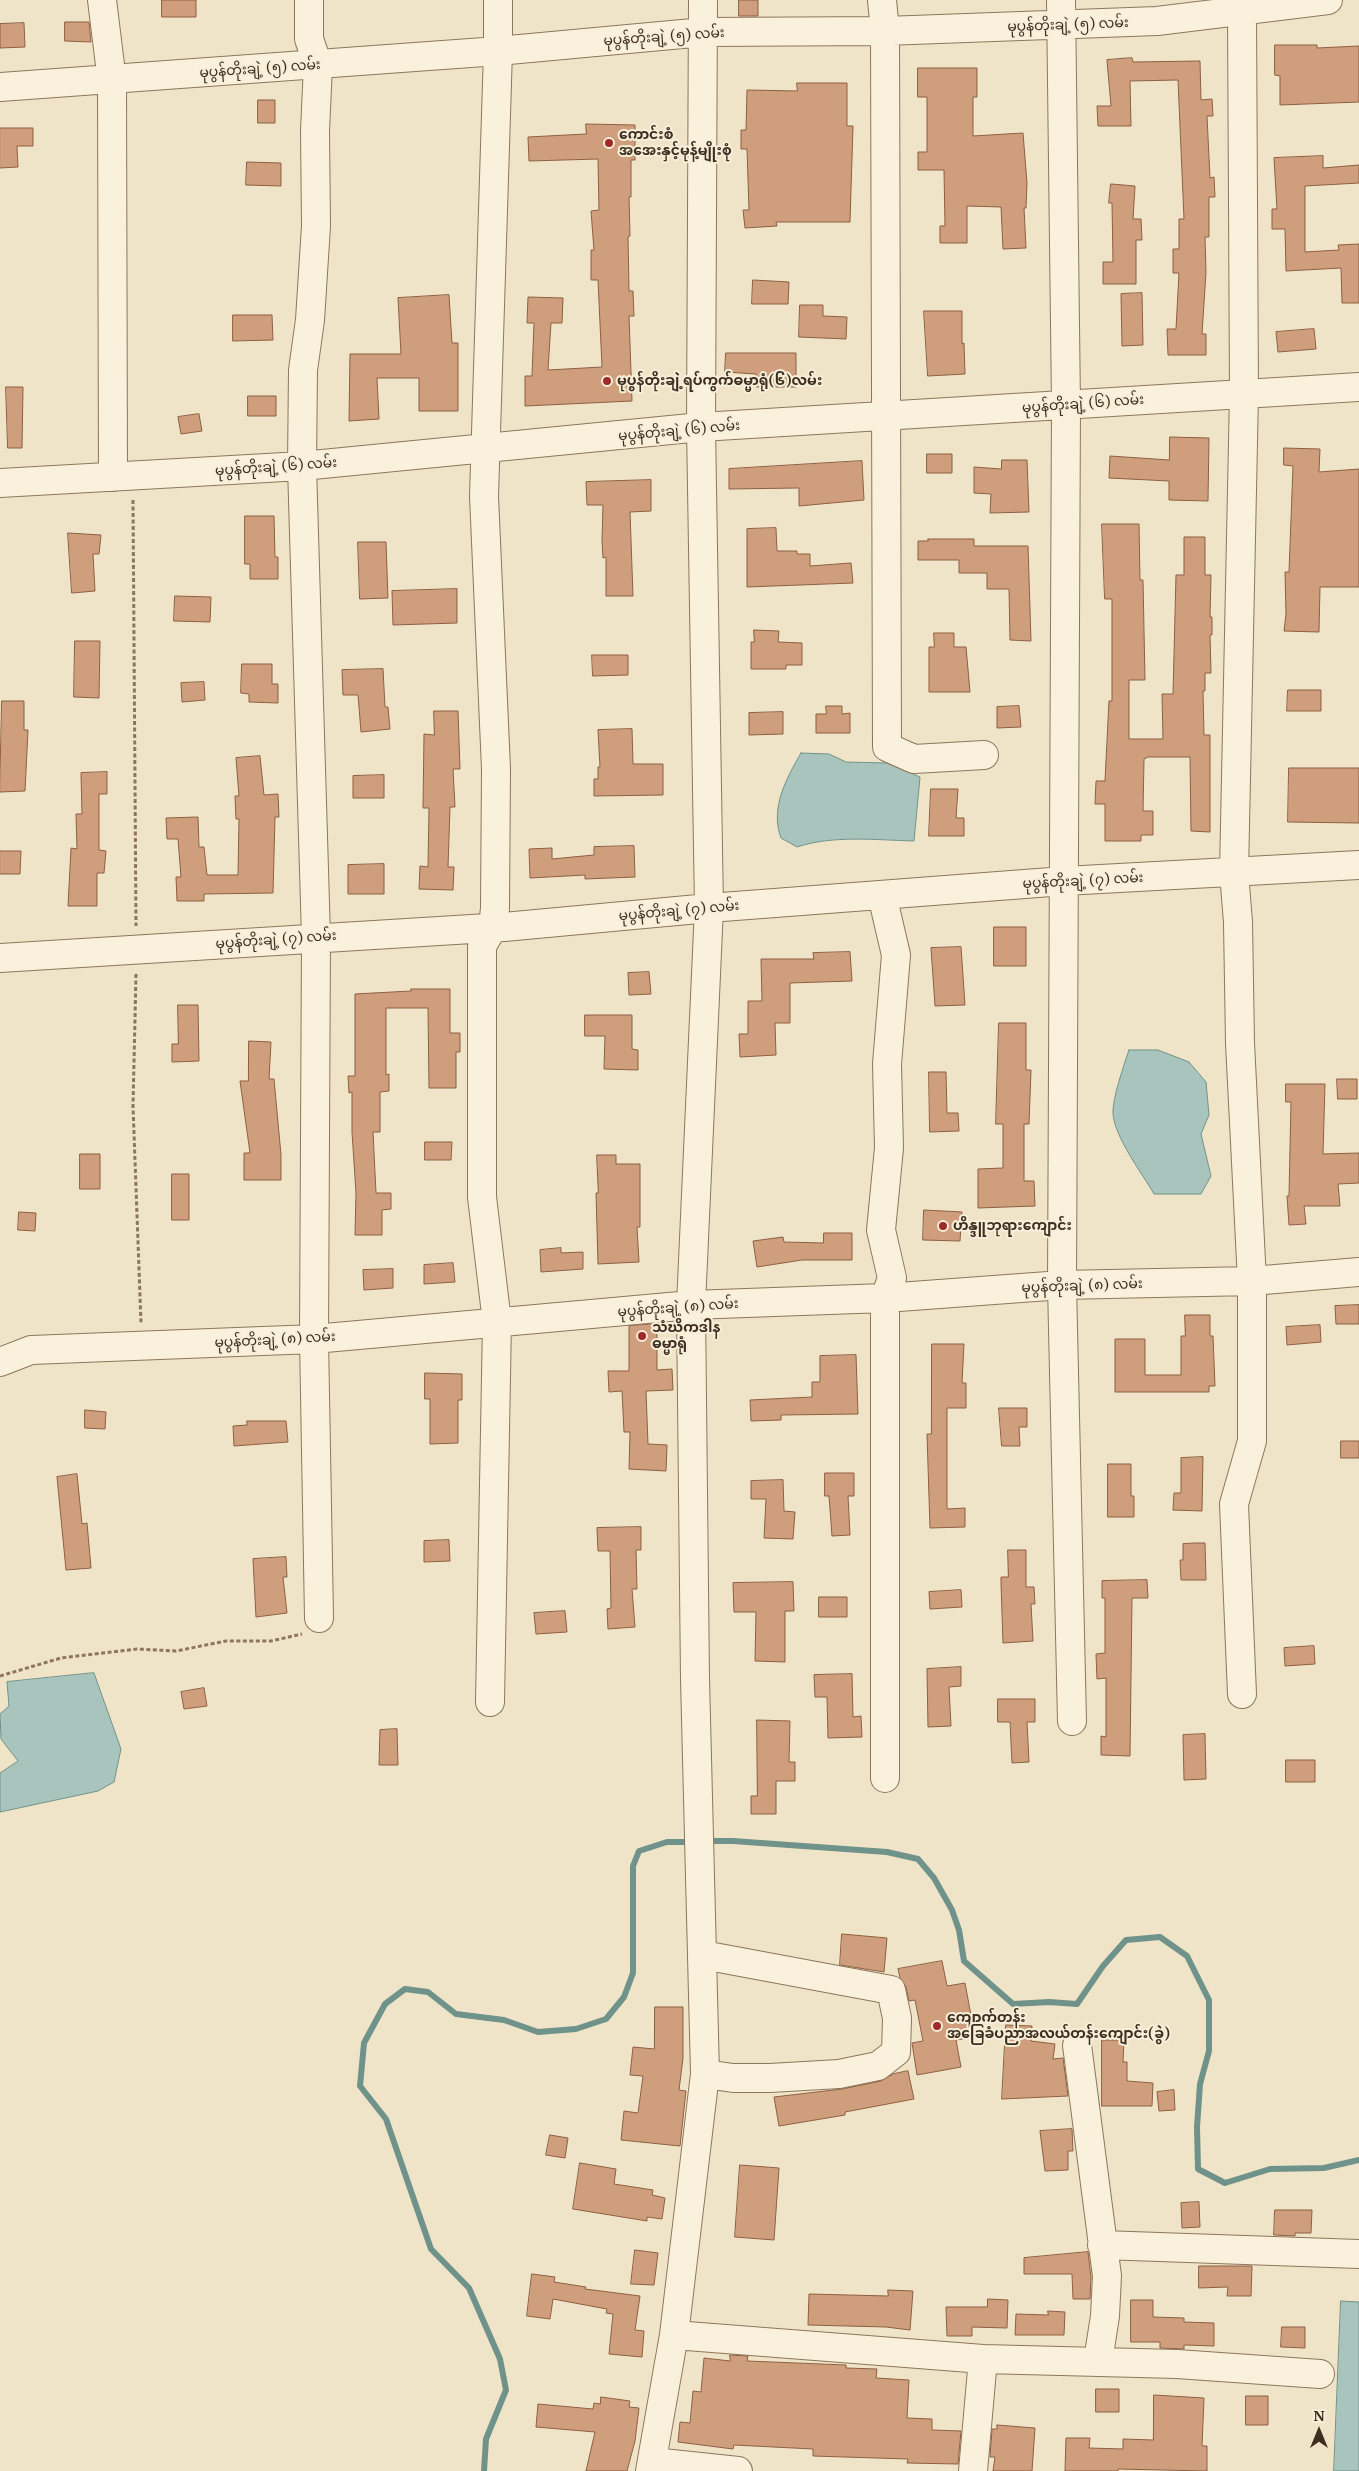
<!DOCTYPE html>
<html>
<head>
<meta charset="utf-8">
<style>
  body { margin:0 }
  #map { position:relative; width:1359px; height:2471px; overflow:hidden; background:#f0e4c8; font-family:Merriweather,serif }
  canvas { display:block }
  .north { position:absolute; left:1294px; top:2406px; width:50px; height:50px; -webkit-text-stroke:4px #f7eed8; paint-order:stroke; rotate:0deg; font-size:14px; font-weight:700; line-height:20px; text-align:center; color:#3d2e20 }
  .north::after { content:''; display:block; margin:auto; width:18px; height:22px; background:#3d2e20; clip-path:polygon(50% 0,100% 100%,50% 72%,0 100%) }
</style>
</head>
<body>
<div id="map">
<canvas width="1359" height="2471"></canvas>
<div class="north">N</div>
</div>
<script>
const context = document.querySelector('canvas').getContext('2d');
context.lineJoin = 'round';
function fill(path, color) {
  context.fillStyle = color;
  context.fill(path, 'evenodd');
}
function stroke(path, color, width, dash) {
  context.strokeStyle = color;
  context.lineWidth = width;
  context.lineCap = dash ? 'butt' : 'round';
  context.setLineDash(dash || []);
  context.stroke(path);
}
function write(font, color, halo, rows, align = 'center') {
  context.font = font + ' Merriweather,"Noto Sans Myanmar",serif';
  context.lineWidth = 4;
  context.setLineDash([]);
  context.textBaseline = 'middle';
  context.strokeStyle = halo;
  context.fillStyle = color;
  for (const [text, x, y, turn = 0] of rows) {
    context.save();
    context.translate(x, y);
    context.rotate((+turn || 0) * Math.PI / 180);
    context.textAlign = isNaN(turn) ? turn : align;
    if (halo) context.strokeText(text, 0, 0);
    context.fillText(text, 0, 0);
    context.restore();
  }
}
const water = new Path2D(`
  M801 753 829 754 846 762 887 763 920 777 914 841C876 840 833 835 797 847L781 838C770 808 786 779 801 753Z
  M1129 1050H1158L1189 1062 1206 1082 1209 1115 1201 1134 1211 1176 1201 1194H1154C1142 1173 1115 1138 1113 1114 1112 1099 1124 1065 1129 1050Z
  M94 1673 121 1749 114 1782 98 1791 0 1812V1773L18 1761 1 1739 0 1714 9 1706 7 1682Z
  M1341 2301 1359 2302V2471H1334Z`);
const stream = new Path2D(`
  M705 1841H733L887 1852 918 1859 934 1878 952 1910 959 1930 964 1961 1013 2004 1049 2002 1077 2004 1103 1966 1126 1940 1160 1937 1187 1956 1209 2000V2051L1200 2084 1197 2127 1198 2169 1225 2183 1270 2169 1324 2168 1359 2160
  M484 2471 486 2439 506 2390 500 2359 469 2288 431 2249 386 2119 360 2086 364 2043 385 2004 405 1989 428 1992 456 2014 504 2020 538 2032 576 2029 606 2019 624 1997 633 1973V1866L639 1851 667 1842H692`);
const building = new Path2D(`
  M162 0H196V17H162Z
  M739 0H758V16H739Z
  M65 22H89L91 42 65 41Z
  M24 23 25 47 0 48V24Z
  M1275 45H1317V48L1359 46V102L1280 105V76L1275 75Z
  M1132 58 1133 62 1200 61 1201 100 1212 99 1213 116H1207L1210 178 1214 177 1215 197H1209V237H1205L1206 272 1202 334H1206V355H1168L1167 329H1176L1179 273H1173V249H1179V219H1184L1178 80 1130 81 1131 126H1098L1097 106H1111L1107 60Z
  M918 68H977V97H973V136L1023 133 1027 183 1026 208H1024L1026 248 1003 249 1001 207 967 206V243H940V226H945L944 170H918V152H927V97H918Z
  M797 83H847V126H853L850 222H776L777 226 745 228 743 210H749L747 149H741V130H746L747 90 797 91Z
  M258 100H275V123H258Z
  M586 124 635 125V160H631V197H629L630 236 628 237 629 291H633L634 316H629L632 401 525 406V376H532L534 323H527L528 297 563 298 562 323H551L548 370 602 367 598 280H591V250H594L591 211 599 210 598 159 529 161 528 137 586 134Z
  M0 128H33V146H17L18 167 0 168Z
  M1323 156V168L1359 165V183L1305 186V252L1339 250 1338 245 1359 244V303H1342L1341 268 1286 271 1285 229H1272V209H1277L1274 158Z
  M247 162 281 163V186L246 185Z
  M1111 184 1135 186 1133 219H1141L1142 240H1136V284H1103V262H1113L1112 203H1109Z
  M753 280 789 282 788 304H752Z
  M1142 293 1143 345 1122 346 1121 294Z
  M449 295 452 343H458V411H419V378H377L379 419 349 421 350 354H401L398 298Z
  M800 305H823V316L847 317 846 339 799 337Z
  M924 311H962V344L964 343 965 374 928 376Z
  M233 315H272L273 340 233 341Z
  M1314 329 1316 349 1278 352 1276 332Z
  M726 353H796V387H756V374L725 372Z
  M6 387H23L22 448H8Z
  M248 396H276V416H248Z
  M199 414 202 431 181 434 178 417Z
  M1170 437 1209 438 1208 501 1169 500V481L1109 478 1110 456 1169 460Z
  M1284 448 1320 449 1319 472 1359 469V587H1320L1319 632 1284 631 1286 614 1285 572H1289L1293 466 1284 465Z
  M927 454H952V473H927Z
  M1002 460H1027L1029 512 990 513 991 494 974 493V467L1001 469Z
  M862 461 864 500 799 506V488L729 489V469Z
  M651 480V511L630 512 633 596H606V557L603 558 602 541 603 505H587L586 482Z
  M245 516H274L275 557H278V579H250V564H245Z
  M1102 524H1139L1140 580H1143L1145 680H1129V739H1163L1162 694H1173L1176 575H1184V537H1205V575H1211L1210 617H1212V635H1210L1211 673H1205V691H1203L1204 735H1210V832L1191 831 1190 757H1148L1144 759 1143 811H1153V835H1141V841H1105V804H1095L1096 781H1105L1109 701H1112V599H1105Z
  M776 528 777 551H797V554H810V566L851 563 853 583 747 587V529Z
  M68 533 101 535 99 554H93L95 591 72 593Z
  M928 539H974V546H1028L1031 641 1010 640 1009 589H987V573H959V560H918V541H928Z
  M358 542H386L388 598 360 599Z
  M457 589V623L393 625 392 591Z
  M175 596 211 597 210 622 174 621Z
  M754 630 779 631 778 642 802 643V665H786V669H751V642H754Z
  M934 633H954V647H966L970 692H929V647H934Z
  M75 641H100L99 698 74 697Z
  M592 655H628V675L593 676Z
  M242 664H272V684H278V703L249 702V694L241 693Z
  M383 669 385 707H388L390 729 361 732 358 695H343L342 670Z
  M204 682 205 700 182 702 181 683Z
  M1288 690H1321V711H1287Z
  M2 701H24V730H28L25 791 0 792Z
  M826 706H842V714L850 713V733H816V714H826Z
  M1019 706 1021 727 997 728V707Z
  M434 711H458L460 769H453L455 807H450L448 867H454L453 890 419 889 420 866 428 867 429 808H423L424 734 434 735Z
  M783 712V734L749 735V713Z
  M632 729 633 764H663V795L594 796V779H598V767H600L598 730Z
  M260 756 264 795 278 794 279 817H275L273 893 204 894V901H177L176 877H181L178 839H167L166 818 198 817 199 847H204L207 875H238L239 819H236L235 796H239L236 758Z
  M1289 768H1359V823L1288 822Z
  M107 772V794H99V850L106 851 104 873H97V906H68L71 848 77 849 76 814H82L81 773Z
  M384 775V798H353V776Z
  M931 789H958L956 818H964V836H929Z
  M634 846 635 877 585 879V875L530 878 529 849 552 848V859L594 855V847Z
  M0 851H21L20 874H0Z
  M384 864V894H348V865Z
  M994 927H1026V966H994Z
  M961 947 965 1005 935 1006 931 948Z
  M850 952 852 981 790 983V1023H775L776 1055 740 1057 739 1034H748V1001H762L761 959H814L813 953Z
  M649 972 651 994 629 995 628 973Z
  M411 989H450V1033H460V1052H456V1088H429L428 1008H386V1075L389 1074V1091L380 1092V1132H373L376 1193H391V1209L382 1210V1235H355L356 1193 352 1132V1092L349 1093 348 1076H355V994L411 991Z
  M178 1005H198L199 1061 172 1062V1044H178Z
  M585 1015H632V1049L638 1050V1070L604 1069 605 1036H585Z
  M999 1023H1026V1070H1031L1029 1124H1024V1181H1034L1035 1206 978 1208V1169L1003 1168V1124H996Z
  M249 1041 271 1042 269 1079H274L281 1155V1180H244V1153H250L240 1081H248Z
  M929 1072H946L947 1113H958L959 1131 930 1132Z
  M1337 1079H1357V1099H1338Z
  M1286 1084H1325L1323 1154 1359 1153V1183L1338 1184 1340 1206H1304L1306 1224 1289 1225 1287 1196H1289L1291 1102H1286Z
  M425 1142H452L451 1160H425Z
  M80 1154H100V1189H80Z
  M597 1155H616V1164H640V1227H637L639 1262 598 1264 596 1193H598Z
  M172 1174H189V1220H172Z
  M924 1210 962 1212 960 1241 923 1240Z
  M19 1212 36 1213 35 1231 18 1230Z
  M824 1233H852V1260H802L757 1267 753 1241 783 1237 784 1242 823 1243Z
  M561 1248V1253L583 1252V1269L541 1272 540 1250Z
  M453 1263 455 1282 424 1284V1265Z
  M393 1269V1288L364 1290 363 1270Z
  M1359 1305V1324H1336L1335 1306Z
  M1185 1315H1210V1336H1213L1215 1386H1209V1392H1115V1339H1145V1375H1181V1336H1185Z
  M657 1324V1370L672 1369 673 1390 646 1391 648 1444 667 1445 666 1471 629 1469 630 1432H624L622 1391 609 1392 608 1371H629V1326Z
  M1320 1325 1321 1342 1287 1345 1286 1327Z
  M932 1344H964L962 1383H966V1408H947V1509L965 1508V1527L930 1528 927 1434H931Z
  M856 1355 858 1414 781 1415V1420L751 1421 750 1400 812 1397V1382H820V1356Z
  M425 1373 462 1374V1400H458V1443L430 1444V1399H425Z
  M999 1408H1027V1427H1019L1020 1446H1002Z
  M85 1410 106 1412 105 1429 85 1428Z
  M247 1421H286L288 1442 234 1446 233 1426 247 1425Z
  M1341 1441H1359V1458H1341Z
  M1203 1457 1202 1511 1173 1510 1174 1493H1181V1458Z
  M1108 1464H1131V1496H1134V1517H1108Z
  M825 1473H854V1496H848L850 1535 832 1536 829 1496H825Z
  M77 1474 82 1524 87 1523 91 1568 66 1570 57 1477Z
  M783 1480 784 1511 795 1512 793 1539 764 1538 766 1499H751V1481Z
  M641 1527V1550H636L637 1589H632L635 1627 608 1629 607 1609 611 1608 610 1551H598L597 1528Z
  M449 1540 450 1561 424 1562V1541Z
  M1195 1543H1205L1206 1580H1181L1180 1560H1183V1544Z
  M1008 1550H1026V1587H1034L1035 1604H1031L1033 1641 1003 1643 1001 1584V1577H1008Z
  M286 1557 287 1577H283L287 1613 256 1617 253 1559Z
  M1147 1580 1148 1598H1132L1130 1756 1101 1755V1736L1106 1737V1678L1097 1679 1096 1654 1105 1653V1598H1102V1581Z
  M793 1582 794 1611H785V1662L755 1661 756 1612H734L733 1583Z
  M961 1590 962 1607 930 1609 929 1592Z
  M819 1597H847V1617H819Z
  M565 1611 567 1632 536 1634 534 1613Z
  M1314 1646 1315 1664 1285 1666 1284 1648Z
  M961 1667V1686L949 1687 951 1726 928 1727 927 1669Z
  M852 1674 853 1717 861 1716 862 1737 828 1738 827 1697H815L814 1675Z
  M204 1688 207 1706 184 1709 181 1692Z
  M998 1699H1035V1722H1027L1029 1762 1012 1763 1010 1722H998Z
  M757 1720 790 1721 789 1762H795V1781H776V1814H751V1796H757Z
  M397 1729 398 1765H379L380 1730Z
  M1205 1734 1206 1779 1184 1780 1183 1735Z
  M1286 1760H1315V1782H1286Z
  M842 1934 887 1938 884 1972 840 1965Z
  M942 1961 947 1986 965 1983 975 2037 956 2040 961 2067 917 2075 912 2043 923 2041 915 2000 909 2001 906 1987 900 1978 898 1969Z
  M655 2007H683V2058L679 2090 686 2091 680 2146 621 2140 624 2111 638 2113 643 2076 630 2075 633 2047 654 2049Z
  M1006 2025 1032 2026 1031 2041 1055 2044 1053 2059 1063 2058 1068 2096 1002 2099Z
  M1102 2040H1124L1123 2062H1127V2081L1153 2083 1152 2106H1102Z
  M908 2071 914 2099 845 2112V2115L779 2126 774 2097 842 2089 881 2081 893 2074Z
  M1174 2090 1175 2110 1159 2111 1157 2092Z
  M1072 2129 1073 2151H1068V2170L1045 2171 1040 2131Z
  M550 2135 568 2138 565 2158 546 2155Z
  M580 2163 616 2169 614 2184 653 2190 652 2195 665 2198 662 2219 647 2217V2221L573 2209Z
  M740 2165 779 2168 774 2240 735 2237Z
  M1199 2202 1200 2227 1182 2228 1181 2203Z
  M1275 2210H1312L1311 2233H1295V2236L1274 2235Z
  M635 2250 658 2253 654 2285 631 2284Z
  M1088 2252 1091 2277 1090 2299H1073L1072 2274H1024V2258Z
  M1199 2266H1252L1251 2296H1227L1228 2287 1199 2288Z
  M532 2274 555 2277 554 2282 586 2287 585 2289 640 2296 635 2330 644 2331 642 2357 609 2354 613 2314 606 2313 607 2309 553 2299 550 2319 527 2316Z
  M888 2290 913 2291 910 2330 886 2327 808 2325 809 2294 888 2296Z
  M988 2299 1008 2300 1007 2328 972 2327V2336H947L946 2307H987Z
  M1131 2300H1153V2317L1184 2318V2322L1214 2323V2346L1184 2345V2349L1160 2348V2342H1131Z
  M1048 2311 1065 2312 1064 2335H1015L1016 2314 1048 2315Z
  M1282 2327H1305V2348L1281 2347Z
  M730 2355 748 2356 747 2361 846 2365V2368L877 2369 876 2378 909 2380 907 2418 932 2419V2430L961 2431 958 2464 907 2463 908 2459 813 2456V2449L734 2445 733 2449 678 2442 680 2422 690 2423 693 2391 701 2392 704 2358 730 2361Z
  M1096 2389H1119V2412H1096Z
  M1154 2395 1204 2398 1202 2446H1207V2471L1118 2469V2471H1065L1066 2438H1090L1089 2448 1123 2449V2439L1153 2440Z
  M1246 2396H1268V2425H1246Z
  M601 2397 630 2401 629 2407 639 2408 635 2441 627 2471H586L595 2432 536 2427 538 2404 593 2409 594 2403 600 2404Z
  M997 2425 1035 2428 1032 2471H993L995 2457H990L992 2429H997Z`);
const path = new Path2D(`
  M133 500 136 926
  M136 974 133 1106 141 1323
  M0 1676 61 1658 137 1649 176 1651 226 1641H271L302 1634`);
const minor = new Path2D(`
  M102 0 112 81 113 477
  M309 0V39L318 65 315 131 316 226 310 320 303 370 302 466 316 937 314 1339 319 1618
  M882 0 885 31 887 747 914 759 984 755
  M1061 0 1066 405 1062 1285 1072 1721
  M1242 12 1244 394 1234 873 1238 922 1240 1043 1252 1281V1441L1234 1504 1242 1694
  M0 87 498 51 704 32 885 31 1157 21 1328 0
  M0 483 302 466 701 427 1359 387
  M882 895 896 955 887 1064 889 1148 881 1230 892 1278 885 1298V1778
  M0 958 504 927 709 908 1064 881 1359 865
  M0 1362 31 1350 314 1339 691 1305 885 1298 1062 1285 1252 1281 1359 1272
  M490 1702 497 1322 482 1197V946L493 927 495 908 496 769 484 496 498 51V0
  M703 1955 891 1990 897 2018 896 2052 878 2066 839 2074 770 2078H733L705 2074
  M1077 2045 1107 2276 1105 2316 1098 2361
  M1102 2245 1359 2254
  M674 2335 983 2359 1177 2364 1320 2374
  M653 2462 738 2471
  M650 2471 674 2335 705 2074 695 1679 691 1305 709 908 701 427 703 0
  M973 2471 983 2359`);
const markers = [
  [609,143,5,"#9e2a2b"],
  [607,381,5,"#9e2a2b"],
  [943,1226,5,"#9e2a2b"],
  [642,1336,5,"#9e2a2b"],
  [937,2026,5,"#9e2a2b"]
];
const streetNames = [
  ["မုပွန်တိုးချဲ့ (၅) လမ်း",1068,25,-2],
  ["မုပွန်တိုးချဲ့ (၅) လမ်း",664,37,-4],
  ["မုပွန်တိုးချဲ့ (၅) လမ်း",260,69,-4],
  ["မုပွန်တိုးချဲ့ (၆) လမ်း",1083,404,-4],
  ["မုပွန်တိုးချဲ့ (၆) လမ်း",679,431,-5],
  ["မုပွန်တိုးချဲ့ (၆) လမ်း",276,467,-4],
  ["မုပွန်တိုးချဲ့ (၇) လမ်း",1083,881,-3],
  ["မုပွန်တိုးချဲ့ (၇) လမ်း",679,911,-5],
  ["မုပွန်တိုးချဲ့ (၇) လမ်း",276,940,-4],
  ["မုပွန်တိုးချဲ့ (၈) လမ်း",1082,1286,-2],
  ["မုပွန်တိုးချဲ့ (၈) လမ်း",678,1308,-4],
  ["မုပွန်တိုးချဲ့ (၈) လမ်း",275,1340,-3]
];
const poiNames = [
  ["ကောင်းစံ",619,135],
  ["အအေးနှင့်မုန့်မျိုးစုံ",619,151],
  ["မုပွန်တိုးချဲ့ရပ်ကွက်ဓမ္မာရုံ(၆)လမ်း",617,381],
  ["ဟိန္ဒူဘုရားကျောင်း",953,1226],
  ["သံဃိကဒါန",652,1328],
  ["ဓမ္မာရုံ",652,1344],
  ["ကျောက်တန်း",947,2018],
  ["အခြေခံပညာအလယ်တန်းကျောင်း(ခွဲ)",947,2034]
];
fill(water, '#a9c4bc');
stroke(water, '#6f938a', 1);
stroke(stream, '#6f938a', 6);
fill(building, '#cf9f7d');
stroke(building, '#8d5f41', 1);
stroke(minor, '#8d765c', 30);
stroke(path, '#8d765c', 3, [4, 2.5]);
stroke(minor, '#faf1dc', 28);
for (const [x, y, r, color] of markers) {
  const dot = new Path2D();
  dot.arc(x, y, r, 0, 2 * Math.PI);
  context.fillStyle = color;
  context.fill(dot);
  stroke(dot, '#f7eed8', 2);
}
write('14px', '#3d2e20', '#f7eed8', streetNames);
write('bold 14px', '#3d2e20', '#f7eed8', poiNames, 'left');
</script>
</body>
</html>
